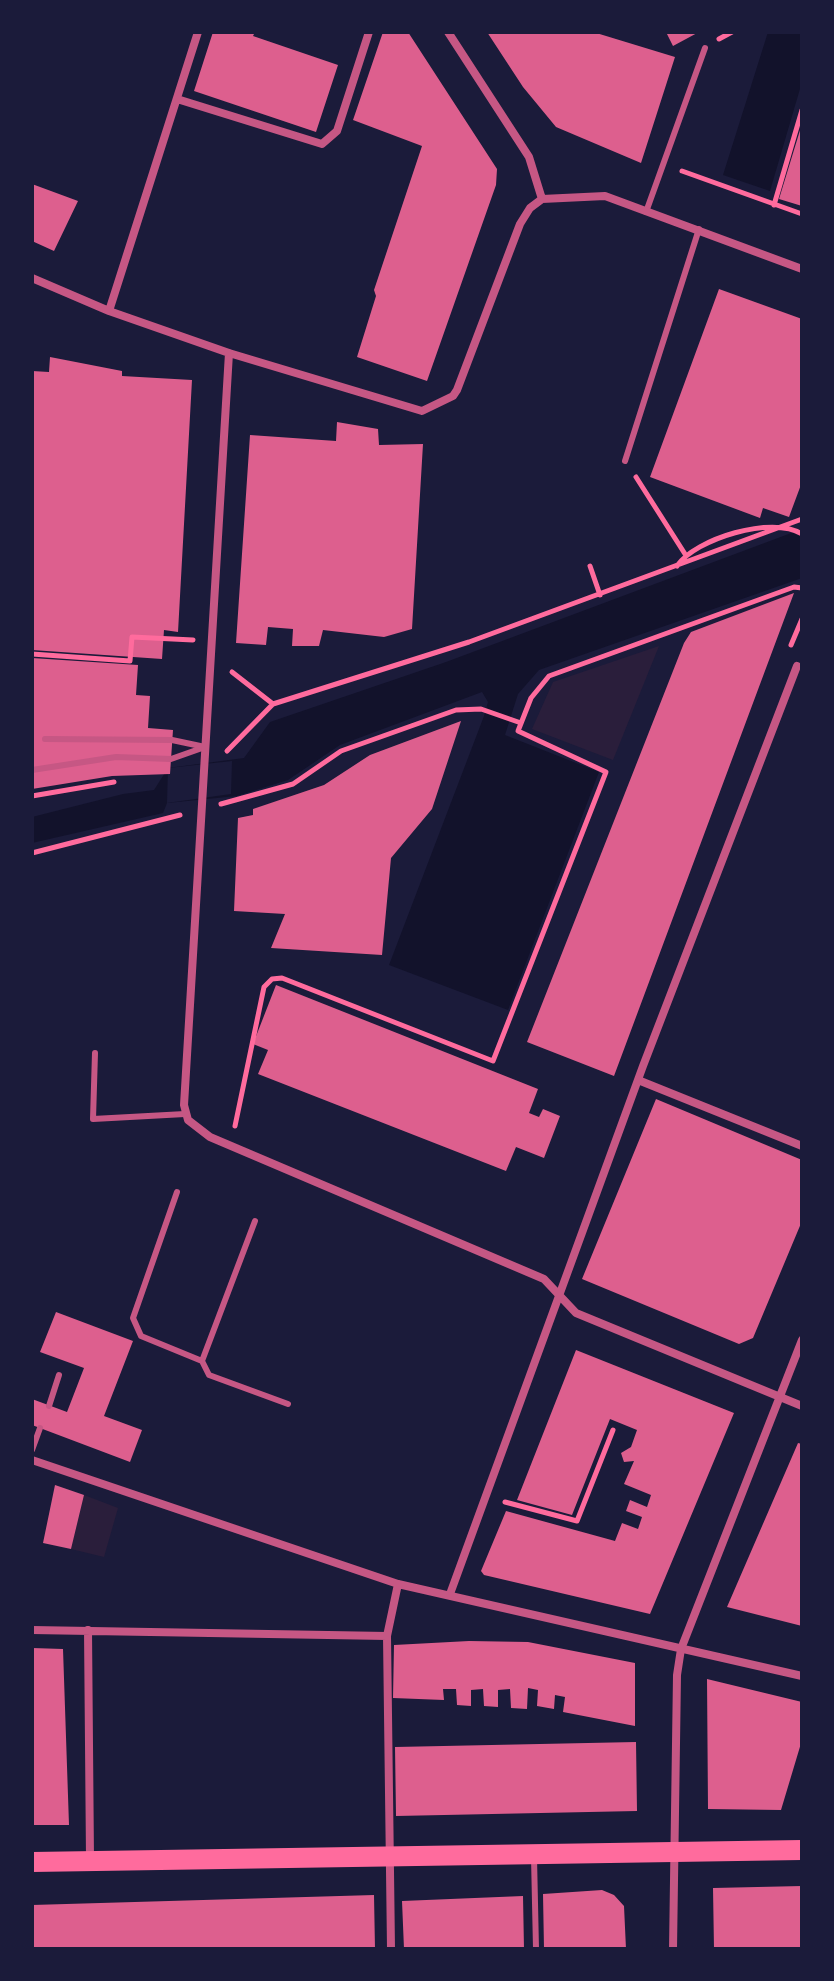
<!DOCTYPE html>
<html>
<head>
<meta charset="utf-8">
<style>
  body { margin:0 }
  #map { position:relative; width:834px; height:1981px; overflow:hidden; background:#1b1b3a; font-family:Arial,sans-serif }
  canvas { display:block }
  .frame { position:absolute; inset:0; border:34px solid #1b1b3a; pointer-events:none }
</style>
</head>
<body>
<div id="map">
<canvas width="834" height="1981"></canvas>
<div class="frame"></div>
</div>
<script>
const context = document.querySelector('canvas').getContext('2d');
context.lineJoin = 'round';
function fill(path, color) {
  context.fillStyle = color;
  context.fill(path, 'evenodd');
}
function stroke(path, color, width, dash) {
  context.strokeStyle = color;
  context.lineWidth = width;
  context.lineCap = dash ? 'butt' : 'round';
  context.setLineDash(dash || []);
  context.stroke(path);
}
const green = new Path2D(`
  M659 646 613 760 532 729 553 682Z
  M84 1495 118 1508 104 1557 71 1549Z`);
const water = new Path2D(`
  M768 32H802V82L770 191 723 175Z
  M802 529V578L539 670 518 694 505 735 599 772 508 1010 389 965 484 716 488 702 482 692 340 745 288 780 237 796 167 803 163 813 32 843V817L123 794 154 790 168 768 244 758 270 722 446 662Z`);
const pier = new Path2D(`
  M232 761 231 794 167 803 168 768Z`);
const building = new Path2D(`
  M213 32H255L253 36 338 65 316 132 194 91Z
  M383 32H408L497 169 496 185 427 381 357 357 376 296 374 290 422 146 353 120Z
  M487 32H593L675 57 641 163 556 127 523 87Z
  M666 32H699L673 46Z
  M801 127H802V206L779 199Z
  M32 184 78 201 54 251 32 241Z
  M719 289 802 319V482L789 517 763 508 760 518 650 477Z
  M50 357 122 371V376L192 380 178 632 164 630 162 659 32 650V371L49 372Z
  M337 422 378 429 379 445 423 444 412 629 384 637 323 630 319 646H292L293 629 268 627 266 645 236 643 250 435 336 441Z
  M794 593 614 1076 527 1042 684 643 691 632Z
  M32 658 138 665 136 695 150 696 148 728 173 730 170 774 112 776 32 789Z
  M461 721 432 809 391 858 382 955 271 948 285 914 234 911 238 818 253 815V809L324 785 370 755Z
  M276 985 538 1089 529 1113 539 1117 543 1109 560 1116 544 1158 516 1147 506 1171 258 1074 268 1050 253 1044Z
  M656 1099 802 1160V1221L753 1338 739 1344 582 1279Z
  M56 1312 133 1341 104 1416 142 1430 130 1462 32 1425V1399L67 1412 84 1368 40 1352Z
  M576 1350 734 1413 650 1614 484 1575 481 1571 506 1511 615 1541 622 1523 638 1529 642 1517 626 1511 630 1500 647 1507 651 1495 624 1484 634 1461 624 1462 621 1453 631 1447 637 1430 610 1419 572 1515 517 1500Z
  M798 1443 802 1444V1626L727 1607Z
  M55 1485 84 1495 71 1549 43 1543Z
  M469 1641 528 1642 635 1663V1726L563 1712 565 1697 555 1695 554 1709 537 1706 538 1690 528 1688 527 1709 511 1708 510 1689 498 1690V1707L484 1706 483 1689 471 1690V1706L457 1705 456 1689H443L444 1700 393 1698 394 1645Z
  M32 1648 63 1649 69 1825H32Z
  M707 1679 802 1702V1740L781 1810 708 1809Z
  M636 1742 637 1811 396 1816 395 1747Z
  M802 1886V1949H714L713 1888Z
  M602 1890 614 1895 624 1906 626 1949H544L543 1894Z
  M374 1895 375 1949H32V1905Z
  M523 1896 524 1949H404L402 1901Z`);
const path = new Path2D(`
  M719 39 732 32
  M682 171 802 214
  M774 205 802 110
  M636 477 685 554
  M590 566 600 595
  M677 566C695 539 772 515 802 534
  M791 645 802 619
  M32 654 130 661 132 637 193 640
  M232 672 273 704
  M227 751 273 704 469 642 802 519
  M32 796 114 782
  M221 804 293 784 341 751 456 710 481 709 521 723
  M32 853 180 815
  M235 1126 264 987 272 979 282 978 493 1061 606 772 518 731 531 698 549 676 794 587 802 588
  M505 1502 577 1521 613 1430`);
const service = new Path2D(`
  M646 212 705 48
  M625 461 699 229
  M45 739 172 740 205 747
  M32 770 116 757 171 759 205 747
  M95 1053 93 1119 185 1114
  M177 1192 133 1318 141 1336 202 1361
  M255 1221 202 1361 209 1375 288 1404
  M49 1406 59 1375
  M32 1450 40 1428
  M534 1857 536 1949`);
const minor = new Path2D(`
  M448 32 529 157 542 199
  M177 99 322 144 337 131 369 32
  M542 199 605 196 802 269
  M32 278 109 311 229 353 422 411 453 396 457 390 520 224 530 208 542 199
  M109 311 198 32
  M229 353 184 1105 188 1120 210 1137 544 1279 576 1313 802 1406
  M638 1080 802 1146
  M32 1460 398 1584 802 1676
  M450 1594 643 1066 797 666
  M32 1630 387 1636 398 1584
  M88 1630 90 1859
  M387 1636 391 1949
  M673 1949 677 1675 681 1649 802 1340`);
const primary = new Path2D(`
  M32 1862 802 1850`);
fill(green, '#2a1e3b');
fill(water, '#12122b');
fill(pier, '#1b1b3a');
fill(building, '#dd5f8e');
stroke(path, '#ff6b9d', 5);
stroke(service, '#c65784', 6);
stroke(minor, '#c65784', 8);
stroke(primary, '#ff6b9d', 20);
</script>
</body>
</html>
